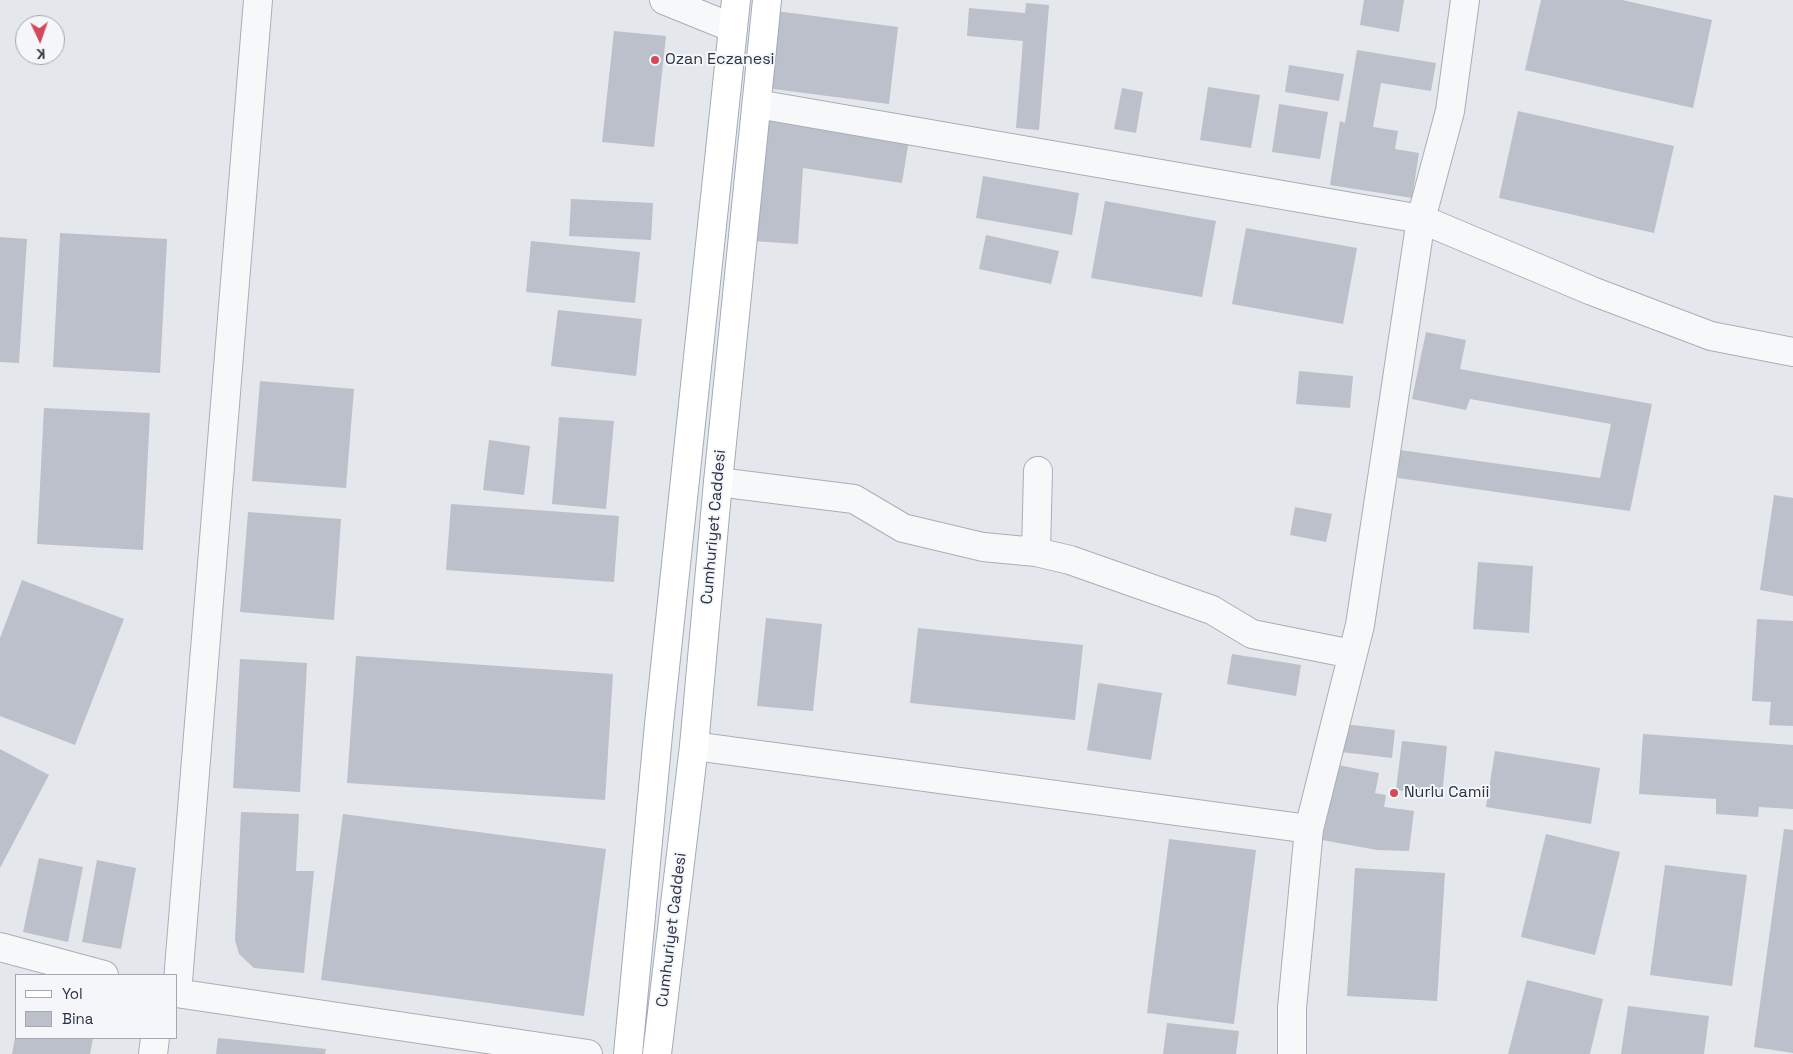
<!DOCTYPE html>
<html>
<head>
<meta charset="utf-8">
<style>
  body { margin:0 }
  #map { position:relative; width:1793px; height:1054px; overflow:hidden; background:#e4e7ec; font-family:"Space Grotesk",sans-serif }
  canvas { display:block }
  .legend { position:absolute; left:15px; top:974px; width:162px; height:65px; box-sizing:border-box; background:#f4f6f9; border:1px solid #a4a8b1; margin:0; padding:6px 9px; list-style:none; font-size:15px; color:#2b3445 }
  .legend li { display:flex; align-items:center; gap:10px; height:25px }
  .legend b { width:25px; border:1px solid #a4a8b1 }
  .north { position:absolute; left:15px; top:15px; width:50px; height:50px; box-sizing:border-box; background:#f4f6f9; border:1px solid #a4a8b1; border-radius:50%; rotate:177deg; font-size:14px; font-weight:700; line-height:20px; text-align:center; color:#2b3445 }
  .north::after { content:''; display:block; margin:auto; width:18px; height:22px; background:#d1495b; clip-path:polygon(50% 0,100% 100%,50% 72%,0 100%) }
</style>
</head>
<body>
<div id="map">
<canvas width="1793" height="1054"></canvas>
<ul class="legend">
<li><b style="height:6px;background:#fff"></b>Yol</li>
<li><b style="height:14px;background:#bbc0ca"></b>Bina</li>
</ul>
<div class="north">K</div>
</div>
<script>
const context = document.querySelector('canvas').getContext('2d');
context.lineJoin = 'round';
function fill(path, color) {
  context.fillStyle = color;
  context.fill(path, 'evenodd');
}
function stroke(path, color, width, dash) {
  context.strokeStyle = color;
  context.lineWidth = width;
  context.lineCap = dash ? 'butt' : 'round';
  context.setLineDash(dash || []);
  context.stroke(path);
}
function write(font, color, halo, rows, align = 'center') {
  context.font = font + ' "Space Grotesk",sans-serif';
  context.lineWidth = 4;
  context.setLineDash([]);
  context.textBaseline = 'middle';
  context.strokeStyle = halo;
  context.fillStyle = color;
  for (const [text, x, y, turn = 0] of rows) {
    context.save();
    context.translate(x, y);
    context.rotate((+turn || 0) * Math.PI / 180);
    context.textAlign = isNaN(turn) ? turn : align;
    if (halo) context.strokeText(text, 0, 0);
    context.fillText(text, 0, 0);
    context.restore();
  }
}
const building = new Path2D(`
  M1364 0H1404L1399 32 1360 25Z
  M1541 0H1622L1712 20 1693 108 1525 70Z
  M1026 3 1049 5 1039 130 1016 128 1023 41 967 36 969 8 1025 13Z
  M776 11 898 27 889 104 766 88Z
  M614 31 666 36 654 147 602 142Z
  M1357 50 1436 63 1431 91 1381 83 1373 127 1398 131 1395 149 1419 153 1412 198 1330 185 1340 121 1345 123Z
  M1289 65 1344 74 1339 101 1285 92Z
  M1208 87 1260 95 1251 148 1200 140Z
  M1122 88 1143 92 1136 133 1114 129Z
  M1279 104 1328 112 1320 159 1272 152Z
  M1518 111 1674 146 1654 233 1499 198Z
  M765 117 909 139 902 183 803 168 798 244 752 241Z
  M983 176 1079 193 1072 235 976 218Z
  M571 199 653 203 651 240 569 236Z
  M1105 201 1216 221 1202 297 1091 278Z
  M1246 228 1357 248 1343 324 1232 304Z
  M60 233 167 239 160 373 53 367Z
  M986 235 1059 251 1051 284 979 269Z
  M0 237 27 239 19 363 0 362Z
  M531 241 640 252 635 303 526 292Z
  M558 310 642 319 636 376 551 366Z
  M1426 332 1466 340 1460 369 1652 404 1630 511 1398 478 1400 450 1600 478 1611 424 1470 399 1466 410 1412 399Z
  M1299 371 1353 376 1350 408 1296 404Z
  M260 381 354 389 346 488 252 481Z
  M44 408 150 413 143 550 37 544Z
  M559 417 614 421 606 509 552 504Z
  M489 440 530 446 524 495 483 490Z
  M1774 495 1793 498V596L1760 590Z
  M451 504 619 516 614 582 446 570Z
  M1295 507 1332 514 1326 542 1290 535Z
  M248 512 341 519 334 620 240 612Z
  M1478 562 1533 566 1529 633 1473 629Z
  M22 580 124 619 75 745 0 716V638Z
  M766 618 822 624 813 711 757 706Z
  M1757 619 1793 621V726L1769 725 1771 702 1752 701Z
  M918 628 1083 645 1075 720 910 703Z
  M1232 654 1301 665 1296 696 1227 684Z
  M356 656 613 674 605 800 347 783Z
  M240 659 307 663 300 792 233 788Z
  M1098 683 1162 693 1151 760 1087 750Z
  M1344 724 1395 730 1392 758 1341 752Z
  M1643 734 1793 745V809L1759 807 1758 817 1716 814V799L1639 794Z
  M1402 741 1447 746 1442 796 1396 790Z
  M0 749 49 775 0 868Z
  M1495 751 1600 768 1591 824 1486 807Z
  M1338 765 1379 773 1375 793 1386 795 1384 807 1414 811 1409 851 1377 850 1322 840Z
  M241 812 299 814 296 871H314L304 973 254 968 239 954 235 940Z
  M343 814 606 849 584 1016 321 980Z
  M1784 829 1793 830V1053L1754 1047Z
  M1546 834 1620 852 1595 955 1521 937Z
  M1169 839 1256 850 1234 1024 1147 1013Z
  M39 858 83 867 68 942 23 932Z
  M97 860 136 868 121 949 82 942Z
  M1665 865 1747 875 1732 986 1650 975Z
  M1355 868 1445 873 1437 1001 1347 996Z
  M1527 980 1603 999 1590 1054H1508Z
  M1628 1006 1709 1016 1704 1054H1621Z
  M1167 1023 1239 1031 1236 1054H1163Z
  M15 1038H93L90 1054H12Z
  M218 1038 326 1049 325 1054H216Z`);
const minor = new Path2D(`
  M664 0 733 28
  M1465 0 1450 111 1421 219 1592 291 1711 336 1793 352
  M757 104 1421 219 1360 625 1309 829 1292 1008V1054
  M718 482 854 499 903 528 983 547 1036 552 1070 560 1212 610 1252 634 1352 654
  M1036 552 1038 471
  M694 746 1309 829
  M0 947 104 975
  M176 993 588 1054
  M177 993 258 0
  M153 1054 155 1038`);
const major = new Path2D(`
  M628 1054 659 724 736 0
  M657 1054 694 746 718 482 767 0`);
const markers = [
  [655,60,5,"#d1495b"],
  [1394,793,5,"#d1495b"]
];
const poiNames = [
  ["Ozan Eczanesi",665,60],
  ["Nurlu Camii",1404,793]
];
const streetNames = [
  ["Cumhuriyet Caddesi",714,527,-85],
  ["Cumhuriyet Caddesi",672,930,-83]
];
fill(building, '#bbc0ca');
stroke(minor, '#a9aeb7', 30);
stroke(major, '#a3abb8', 30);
stroke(minor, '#f7f8fa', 28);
stroke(major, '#fff', 28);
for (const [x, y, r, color] of markers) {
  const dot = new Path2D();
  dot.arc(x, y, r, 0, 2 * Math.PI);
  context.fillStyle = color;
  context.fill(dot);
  stroke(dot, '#f4f6f9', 2);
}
write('16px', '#2b3445', '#f4f6f9', poiNames, 'left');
write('16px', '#2b3445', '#f4f6f9', streetNames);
</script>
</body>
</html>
